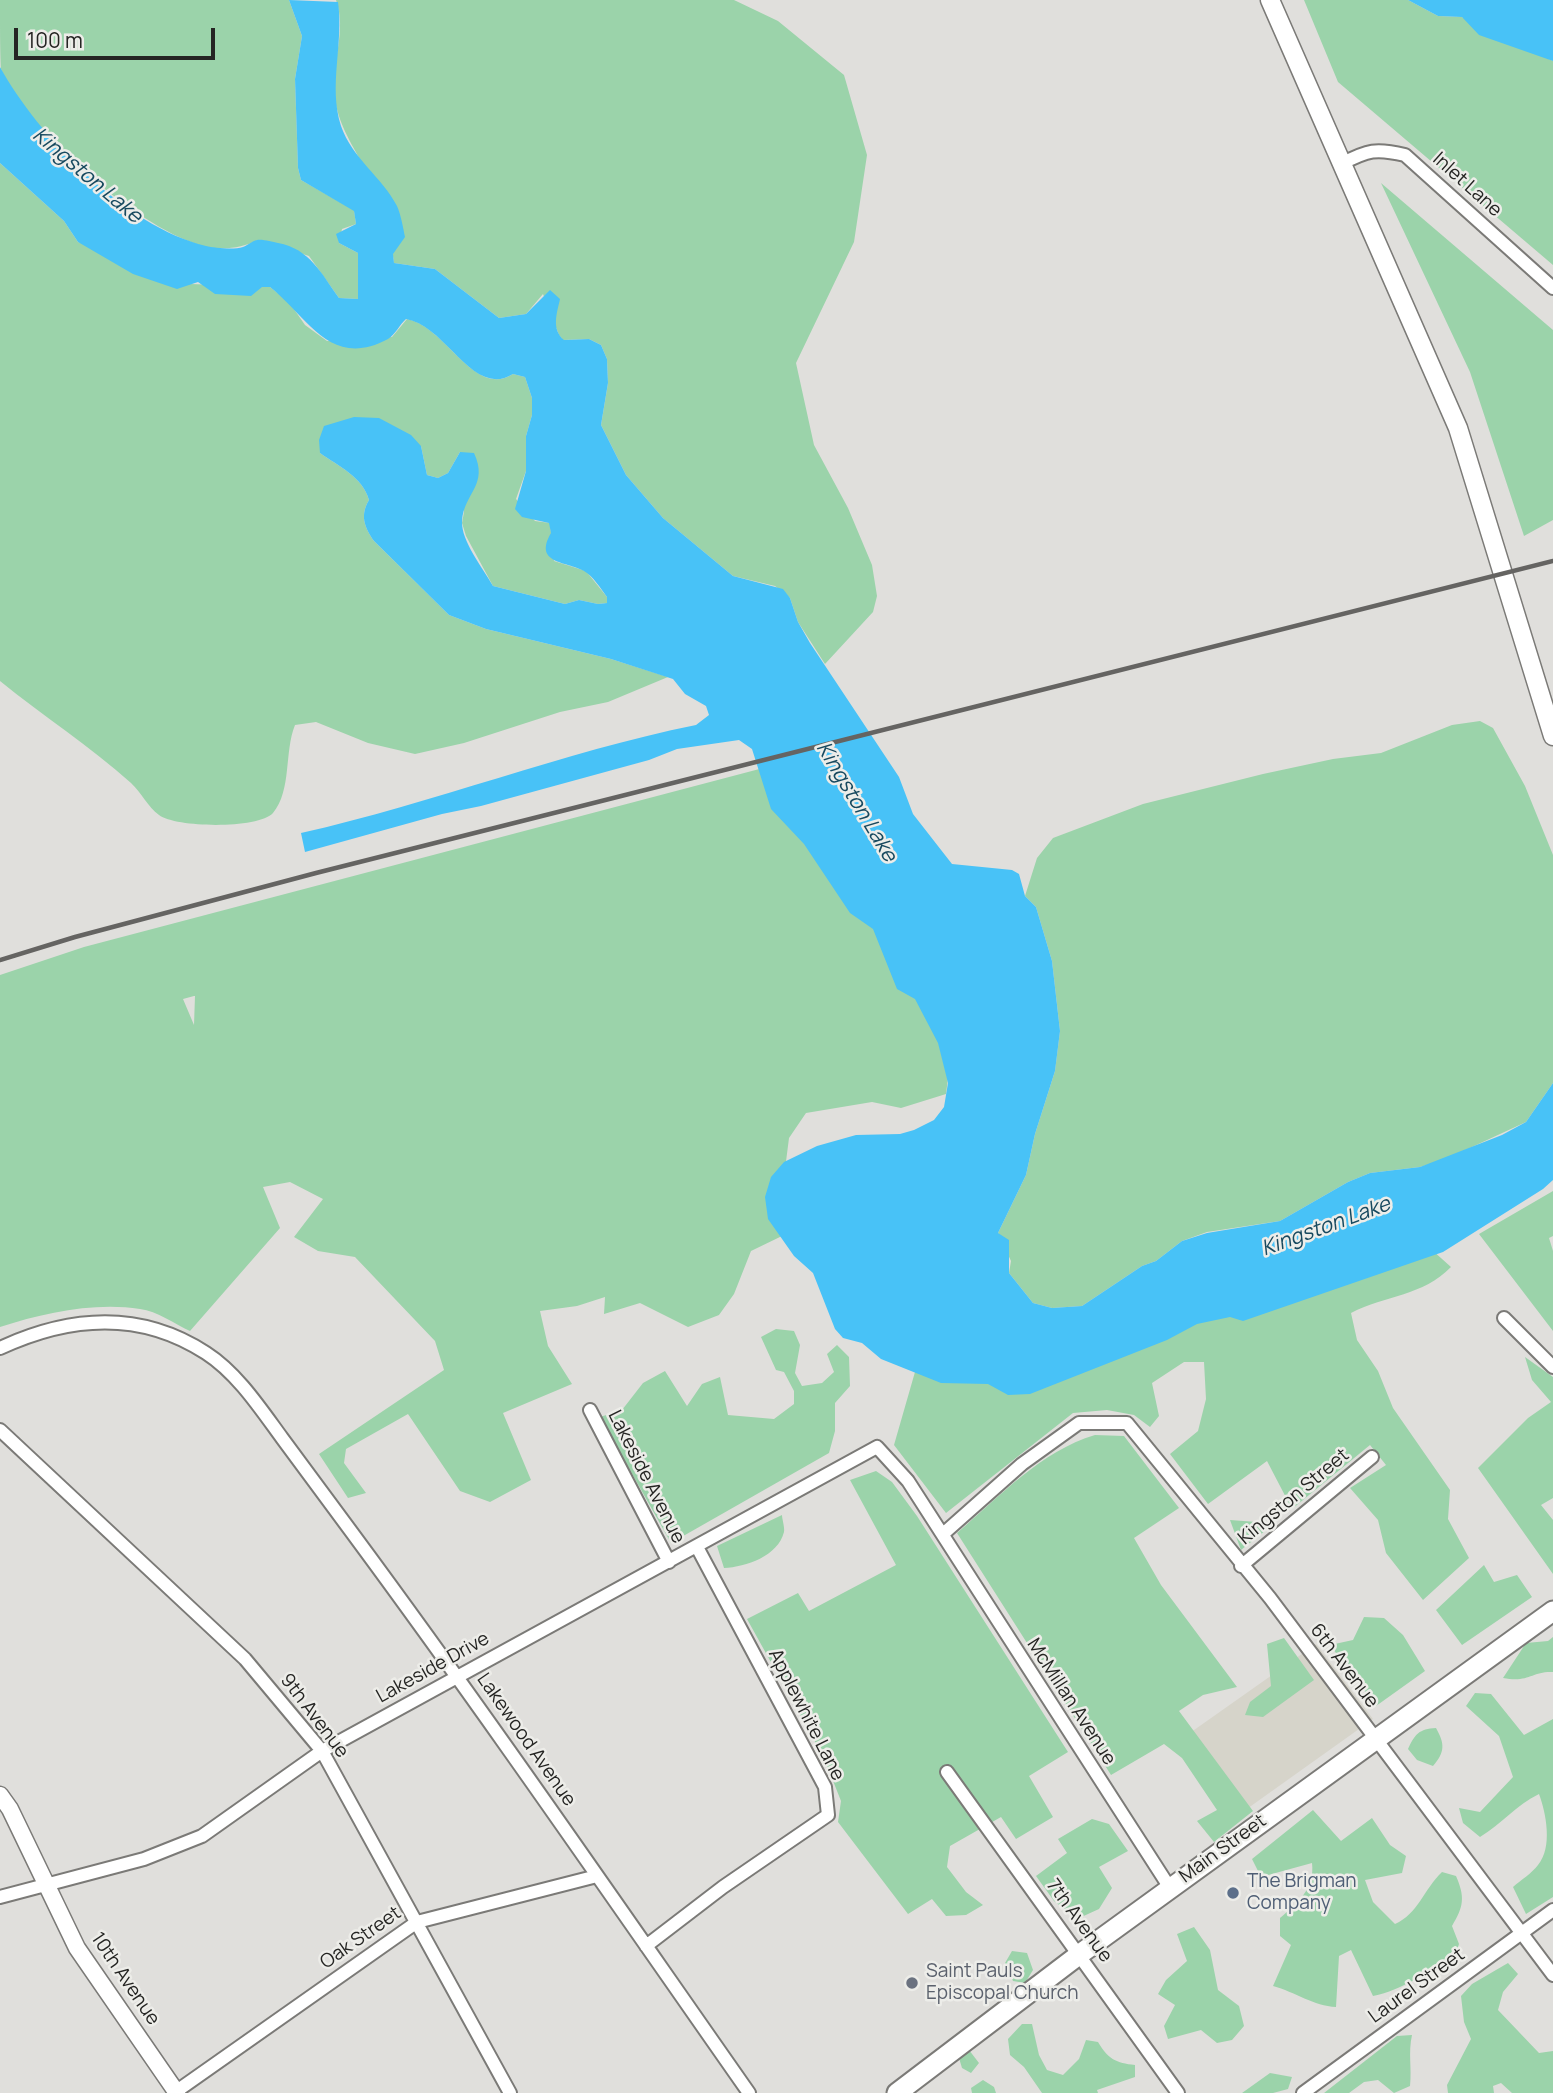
<!DOCTYPE html>
<html>
<head>
<meta charset="utf-8">
<style>
  body { margin:0 }
  #map { position:relative; width:1553px; height:2093px; overflow:hidden; background:#e0dfdc; font-family:Manrope,sans-serif }
  canvas { display:block }
  .scale { position:absolute; left:14px; top:28px; width:201px; height:32px; box-sizing:border-box; border:4px solid #252523; border-top:0; padding-left:9px; font-size:21px; line-height:24px; white-space:nowrap; color:#252523; -webkit-text-stroke:5px #edede9; paint-order:stroke }
</style>
</head>
<body>
<div id="map">
<canvas width="1553" height="2093"></canvas>
<div class="scale">100 m</div>
</div>
<script>
const context = document.querySelector('canvas').getContext('2d');
context.lineJoin = 'round';
function fill(path, color) {
  context.fillStyle = color;
  context.fill(path, 'evenodd');
}
function stroke(path, color, width, dash) {
  context.strokeStyle = color;
  context.lineWidth = width;
  context.lineCap = dash ? 'butt' : 'round';
  context.setLineDash(dash || []);
  context.stroke(path);
}
function write(font, color, halo, rows, align = 'center') {
  context.font = font + ' Manrope,sans-serif';
  context.lineWidth = 5;
  context.setLineDash([]);
  context.textBaseline = 'middle';
  context.strokeStyle = halo;
  context.fillStyle = color;
  for (const [text, x, y, turn = 0] of rows) {
    context.save();
    context.translate(x, y);
    context.rotate((+turn || 0) * Math.PI / 180);
    context.textAlign = isNaN(turn) ? turn : align;
    if (halo) context.strokeText(text, 0, 0);
    context.fillText(text, 0, 0);
    context.restore();
  }
}
const built = new Path2D(`
  M1316 1644 1373 1719 1244 1811 1187 1735Z`);
const green = new Path2D(`
  M0 0H289L302 36 295 79 298 168 301 180 354 210 356 224 342 229 339 243 358 253V299L339 298 309 256 258 240C242 248 225 250 207 247 143 233 25 130 1 69 0 54 0 18 0 0Z
  M336 0H734L778 21 844 75 867 155 854 242 796 363 814 445 848 508 872 565 877 596 873 612 825 664 798 622 790 598 775 586 733 576 663 518 626 475 601 425 608 383 607 359 601 345 589 339 563 340 559 335 543 294 526 314 499 318 435 269 394 263C393 243 371 179 361 161 348 138 336 118 334 91 332 60 347 31 336 0Z
  M1304 0H1408L1438 16 1462 17 1553 61V265L1338 82Z
  M0 163 64 221 78 242 191 284 270 287 289 302 305 325 327 341 392 337 407 319C447 327 474 399 513 374L525 377 532 398V415L526 436V471L516 499 535 521 550 523 554 561 586 571 607 597V603L598 604 579 600 565 604 493 586 466 536 462 523 464 512 460 452 448 473 438 478 427 475 421 446 320 453C338 466 363 477 369 500 360 515 364 527 374 541L449 615 486 629 611 659 668 677 608 702 560 712 464 743 415 754 368 743 316 722 295 725C284 752 292 790 273 813 259 829 176 828 159 815 148 807 141 792 131 783 90 746 43 716 0 681Z
  M1381 183 1553 330V520L1524 536 1470 372Z
  M1480 721 1493 728 1525 786 1553 855V1083L1526 1122 1446 1159 1420 1167 1370 1173 1348 1182 1280 1221 1207 1232 1182 1241 1156 1261 1142 1266 1082 1306 1052 1308 1033 1303 1009 1273 1011 1261 998 1233 1026 1175 1035 1134 1055 1071 1060 1031 1052 961 1036 907 1025 896 1037 858 1053 838 1143 804 1263 774 1333 759 1381 753 1452 725Z
  M767 767 822 842 951 1054 946 1094 901 1108 872 1102 806 1113 789 1138 783 1185 782 1236 751 1251 734 1294 719 1315 688 1327 640 1303 604 1314 605 1297 577 1306 540 1311 548 1346 572 1384 503 1413 531 1480 490 1502 460 1491 408 1414 346 1449 344 1463 366 1493 348 1498 319 1454 444 1370 435 1341 355 1257 318 1251 294 1237 323 1199 290 1182 263 1187 280 1228 190 1331C175 1324 157 1311 140 1309 94 1302 44 1313 0 1327V975L84 947ZM194 996H195L194 1025 183 999Z
  M1553 1191V1236L1549 1238 1553 1251V1331L1479 1234Z
  M1432 1250 1451 1267C1423 1296 1386 1295 1351 1313L1357 1340 1378 1371 1393 1408 1450 1490 1448 1519 1469 1558 1423 1600 1386 1553 1378 1520 1350 1488 1386 1465 1370 1445 1292 1509 1267 1461 1208 1504 1170 1454 1198 1431 1206 1399 1204 1362H1184L1152 1383 1159 1416 1150 1427 1134 1415 1107 1410 1073 1413 946 1513 894 1445 917 1365Z
  M776 1329 794 1331 800 1345 795 1373 802 1386 822 1383 834 1372 827 1354 837 1345 849 1357 850 1386 835 1403V1431L829 1453 671 1543 600 1417 622 1410 643 1383 665 1371 687 1406 702 1384 720 1377 728 1415 774 1419 794 1404V1391L784 1372 776 1370 761 1337Z
  M1525 1357 1553 1377V1498L1541 1505 1553 1520V1574L1478 1468 1528 1418 1551 1402 1532 1380Z
  M1095 1435 1124 1436 1179 1508 1134 1538 1161 1585 1237 1687 1203 1695 1179 1711 1253 1811 1214 1842 1197 1821 1217 1810 1182 1758 1164 1744 1111 1775 957 1533C999 1497 1041 1451 1095 1435Z
  M876 1471 892 1482 917 1516 1068 1752 1029 1776 1053 1817 1016 1839 1001 1817 950 1846 947 1867 966 1892 983 1905 966 1915 946 1916 932 1899 908 1914 838 1822 841 1801 824 1758 747 1619 798 1593 809 1611 896 1565 850 1480Z
  M782 1515C782 1519 785 1528 784 1532 778 1556 746 1567 724 1568L717 1546Z
  M1230 1520 1257 1522 1270 1527 1241 1550Z
  M1484 1565 1494 1582 1517 1575 1532 1597 1462 1645 1436 1610Z
  M1364 1617 1384 1618 1403 1635 1425 1671 1376 1706 1330 1645 1353 1640Z
  M1553 1637V1672C1531 1671 1530 1683 1503 1678L1526 1643 1548 1641Z
  M1284 1638 1314 1680 1263 1717 1245 1715 1250 1702 1271 1686 1267 1644Z
  M1475 1693 1491 1694 1524 1735 1553 1719V1897L1526 1914 1513 1887C1521 1880 1532 1873 1538 1865 1553 1847 1546 1813 1539 1794 1516 1805 1502 1824 1480 1837L1463 1823 1459 1808 1480 1812 1513 1777 1499 1736 1466 1706Z
  M1436 1728C1445 1744 1445 1752 1433 1766L1417 1760 1408 1749C1415 1734 1419 1729 1436 1728Z
  M1313 1810 1341 1841 1372 1818 1390 1845 1406 1856 1402 1873 1365 1880 1373 1902 1395 1924C1418 1914 1424 1889 1442 1872L1456 1876C1465 1897 1464 1906 1452 1926L1459 1944 1452 1964C1422 1972 1404 1990 1373 1996L1351 1950 1339 1956 1336 2007C1314 2006 1295 1992 1273 1986L1291 1945 1280 1936V1918C1298 1903 1315 1888 1312 1863L1261 1877 1252 1859Z
  M1092 1819 1109 1824 1128 1851 1099 1867 1112 1888 1099 1909 1077 1919 1054 1901 1036 1876 1067 1853 1058 1839Z
  M1194 1927 1210 1950 1218 1990 1239 2006 1244 2026 1232 2040 1217 2043 1201 2030 1168 2039 1164 2026 1175 2005 1158 1994 1166 1980 1187 1961 1177 1934Z
  M1012 1951 1027 1953 1033 1970 1025 1983 1013 1981 1005 1963Z
  M1508 1963 1518 1974 1503 1992 1498 2010 1539 2053 1553 2051V2093H1512L1501 2083 1493 2086 1494 2093H1448L1447 2085 1471 2039 1464 2022 1461 1996 1472 1984Z
  M1022 2024H1032L1039 2055 1047 2070 1063 2075 1079 2059 1086 2040 1098 2042C1108 2059 1116 2063 1135 2065V2077L1097 2090 1098 2093H1042L1024 2067 1010 2055 1008 2039Z
  M1412 2035C1408 2053 1412 2068 1410 2086L1394 2093 1378 2080 1364 2082 1349 2093H1324L1397 2036Z
  M969 2050 979 2063 971 2073 962 2068 959 2058Z
  M1270 2073 1292 2077 1288 2089 1273 2093H1242Z
  M983 2080 994 2087 996 2093H972L971 2088Z`);
const water = new Path2D(`
  M289 0 338 2C344 44 328 85 341 126 352 158 382 177 397 206 401 215 403 227 405 237L393 254 394 263 435 269 499 318 526 314 550 290 560 299C557 313 551 329 564 340L589 339 601 345 607 359 608 383 601 425 626 475 663 518 733 576 783 589 790 598 798 622 810 643 899 777 913 814 952 864 1012 870 1019 874 1025 896 1036 907 1052 961 1060 1031 1055 1071 1035 1134 1026 1175 998 1233 1009 1240V1273L1033 1303 1052 1308 1082 1306 1142 1266 1156 1261 1182 1241 1207 1233 1280 1221 1348 1182 1370 1173 1420 1167 1502 1135 1526 1122 1553 1083V1180L1543 1189 1443 1252 1243 1321 1230 1317 1197 1324 1167 1340 1030 1394 1008 1395 988 1384 941 1383 881 1359 862 1343 843 1338 835 1329 813 1273 794 1256 768 1219 765 1197 771 1177 784 1162 817 1146 856 1135 900 1134 914 1130 934 1120 944 1107 948 1083 938 1043 915 999 897 989 873 929 850 913 804 844 771 809 752 749 739 740 677 749 649 760 481 806 442 814 305 852 301 833C435 803 562 752 696 725L709 715 706 706 685 694 673 679 611 659 486 629 449 615 374 541C364 527 360 515 369 500 363 477 338 466 320 453L319 440 324 426 354 417 379 418 411 435 421 446 427 475 438 478 448 473 460 452 474 453C489 485 464 493 462 521 461 541 483 568 493 586L565 604 579 600 598 604 607 603V597C601 589 593 576 584 571 566 561 533 564 551 533L549 523 522 517 515 509 526 471V436L532 415V398L525 377 513 374C473 399 447 326 406 319 399 325 396 334 388 339 330 370 308 317 270 287H262L251 296 215 294 198 282 177 289 133 274 78 242 64 221 0 163V67C38 136 126 227 206 246 215 248 234 250 243 247 248 245 252 241 257 240 263 239 272 242 278 243 310 249 321 273 339 298L358 299V253L339 243 336 234 356 224 354 211 301 180 298 168 295 79 302 36Z
  M1408 0H1553V61L1479 35 1462 17 1438 16Z`);
const minor = new Path2D(`
  M1341 164C1368 150 1376 148 1405 155L1553 288
  M1504 1318 1553 1367
  M0 1348C69 1316 140 1310 206 1353 237 1373 260 1408 282 1438 306 1470 329 1502 353 1534 489 1718 618 1906 749 2093
  M590 1410 669 1562
  M0 1430 245 1659 322 1751 510 2093
  M943 1534 1022 1464 1079 1423H1127L1270 1598 1553 1975
  M1241 1566 1372 1457
  M947 1772 1178 2093
  M0 1897 144 1859 202 1836 322 1751 877 1447 908 1481 1170 1888
  M646 1946 723 1887 828 1815 825 1787 697 1547
  M174 2093 417 1922 597 1876
  M1303 2093 1553 1910`);
const tertiary = new Path2D(`
  M0 1795 10 1809 77 1948 177 2093`);
const secondary = new Path2D(`
  M1270 0 1458 428 1553 736`);
const primary = new Path2D(`
  M897 2093 1080 1954 1553 1611`);
const rail = new Path2D(`
  M0 960 75 937 316 873 1553 561`);
const markers = [
  [1233,1893,7,"#5c6f8a"],
  [912,1983,7,"#6b7280"]
];
const streetNames = [
  ["Inlet Lane",1467,185,42],
  ["Lakeside Avenue",646,1477,63],
  ["Kingston Street",1294,1497,-40],
  ["6th Avenue",1344,1666,53],
  ["Lakeside Drive",433,1668,-29],
  ["McMillan Avenue",1071,1702,57],
  ["Applewhite Lane",806,1715,63],
  ["9th Avenue",314,1716,53],
  ["Lakewood Avenue",526,1740,55],
  ["Main Street",1223,1849,-36],
  ["7th Avenue",1079,1921,54],
  ["Oak Street",361,1938,-35],
  ["10th Avenue",125,1979,56],
  ["Laurel Street",1417,1986,-36]
];
const serviceNames = [
  ["The Brigman",1247,1882],
  ["Company",1247,1904]
];
const worshipNames = [
  ["Saint Pauls",926,1972],
  ["Episcopal Church",926,1994]
];
const waterNames = [
  ["Kingston Lake",87,176,40],
  ["Kingston Lake",856,802,59],
  ["Kingston Lake",1326,1227,-20]
];
fill(built, '#d6d4ca');
fill(green, '#9bd3aa');
fill(water, '#48c2f7');
stroke(minor, '#7b7a77', 16);
stroke(tertiary, '#7b7a77', 19);
stroke(secondary, '#7b7a77', 21);
stroke(primary, '#7b7a77', 23);
stroke(minor, '#fff', 12);
stroke(tertiary, '#fff', 16);
stroke(secondary, '#fff', 18);
stroke(primary, '#fff', 19);
stroke(rail, '#656462', 4.5);
for (const [x, y, r, color] of markers) {
  const dot = new Path2D();
  dot.arc(x, y, r, 0, 2 * Math.PI);
  context.fillStyle = color;
  context.fill(dot);
  stroke(dot, '#edede9', 2.5);
}
write('19px', '#252523', '#edede9', streetNames);
write('19px', '#4e5e75', '#edede9', serviceNames, 'left');
write('19px', '#5b616d', '#edede9', worshipNames, 'left');
write('italic 21px', '#17495f', '#edede9', waterNames);
</script>
</body>
</html>
